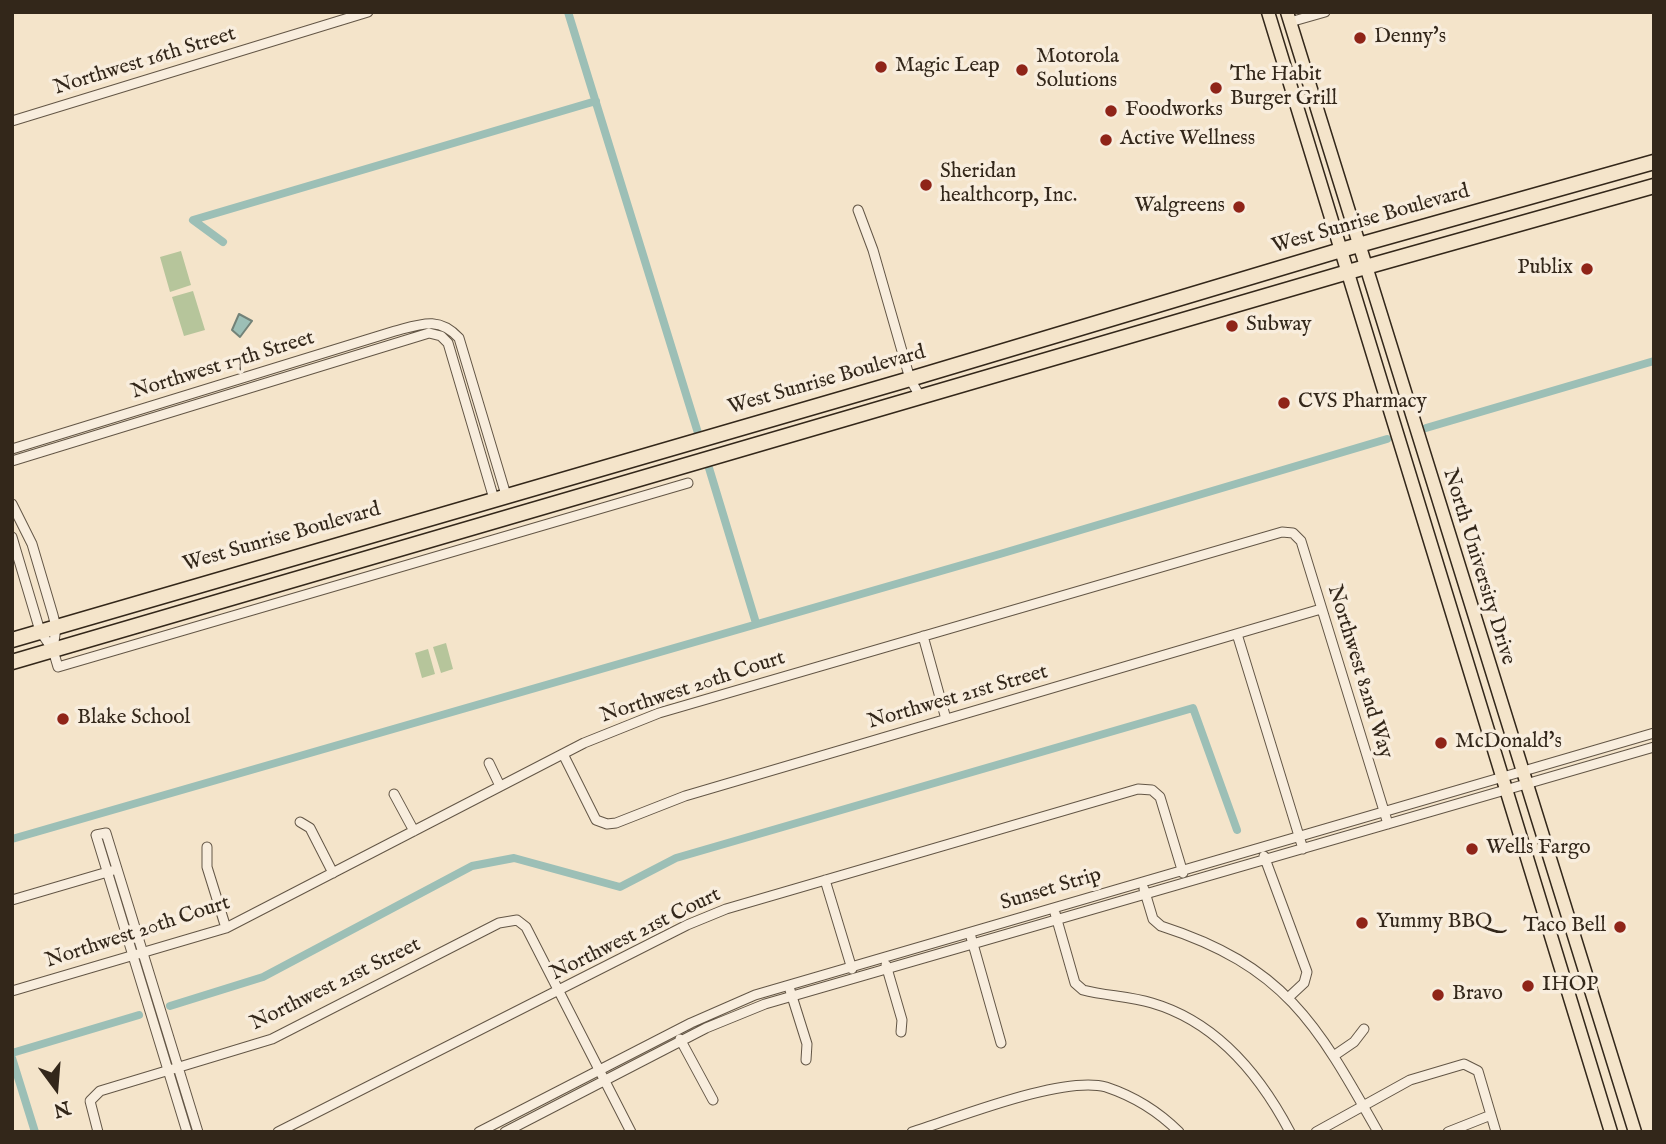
<!DOCTYPE html>
<html>
<head>
<meta charset="utf-8">
<style>
  body { margin:0 }
  #map { position:relative; width:1666px; height:1144px; overflow:hidden; background:#f4e4ca; font-family:"IM FELL English",serif }
  canvas { display:block }
  .frame { position:absolute; inset:0; border:14px solid #33271a; pointer-events:none }
  .north { position:absolute; left:21px; top:1053px; width:70px; height:70px; -webkit-text-stroke:5px #f8eddd; paint-order:stroke; rotate:164deg; font-size:19px; font-weight:700; line-height:28px; text-align:center; color:#33271a }
  .north::after { content:''; display:block; margin:auto; width:24px; height:32px; background:#33271a; clip-path:polygon(50% 0,100% 100%,50% 72%,0 100%) }
</style>
</head>
<body>
<div id="map">
<canvas width="1666" height="1144"></canvas>
<div class="frame"></div>
<div class="north">N</div>
</div>
<script>
const context = document.querySelector('canvas').getContext('2d');
context.lineJoin = 'round';
function fill(path, color) {
  context.fillStyle = color;
  context.fill(path, 'evenodd');
}
function stroke(path, color, width, dash) {
  context.strokeStyle = color;
  context.lineWidth = width;
  context.lineCap = dash ? 'butt' : 'round';
  context.setLineDash(dash || []);
  context.stroke(path);
}
function write(font, color, halo, rows, align = 'center') {
  context.font = font + ' "IM FELL English",serif';
  context.lineWidth = 7;
  context.setLineDash([]);
  context.textBaseline = 'middle';
  context.strokeStyle = halo;
  context.fillStyle = color;
  for (const [text, x, y, turn = 0] of rows) {
    context.save();
    context.translate(x, y);
    context.rotate((+turn || 0) * Math.PI / 180);
    context.textAlign = isNaN(turn) ? turn : align;
    if (halo) context.strokeText(text, 0, 0);
    context.fillText(text, 0, 0);
    context.restore();
  }
}
const green = new Path2D(`
  M181 251 191 285 170 292 160 257Z
  M193 291 205 330 184 336 172 297Z
  M446 643 453 669 441 673 433 647Z
  M428 649 435 674 422 678 415 653Z`);
const water = new Path2D(`
  M239 314 252 321 240 337 232 330Z`);
const canal = new Path2D(`
  M568 12 698 433
  M223 242 193 220 596 101
  M1426 428 1654 361
  M709 468 756 623
  M12 839 1000 554 1387 439
  M170 1006 263 977 472 866 514 858 620 887 676 858 1193 708 1237 830
  M12 1053 139 1015
  M12 1058 35 1132`);
const minor = new Path2D(`
  M1290 22 1325 12
  M12 121 368 12
  M858 210 873 250 910 379 921 398
  M12 449 395 331C421 324 439 316 459 338L506 495
  M12 461 429 333 441 336 448 343 494 499
  M12 504 32 544 53 615 56 627 53 650
  M12 537 40 631 53 650 58 667 688 483
  M1237 634 1303 849
  M923 636 946 719
  M563 754 596 820 607 824 616 823 685 796 1321 609
  M489 763 500 786
  M394 794 414 831
  M300 822 310 828 333 873
  M207 847V867L226 928
  M1264 856 1307 972 1304 983 1289 997
  M825 880 852 969
  M1144 889 1153 919 1161 926C1285 966 1317 1024 1378 1132
  M12 900 111 871
  M1055 913 1075 983 1083 990C1106 996 1129 996 1152 1003 1217 1022 1260 1075 1290 1132
  M971 937 1001 1043
  M886 965 902 1020 901 1032
  M790 990 807 1044 806 1060
  M12 991 226 928 584 743 659 713 1282 532 1293 533 1301 541 1388 824
  M680 1039 713 1100
  M1335 1055 1354 1042 1364 1029
  M98 1132 90 1101 100 1091 272 1039 499 923 517 920 526 927 631 1132
  M187 1132 96 835 106 833 198 1132
  M278 1132 687 925 726 909 1138 789 1152 790 1160 797 1183 873
  M479 1132 691 1023 755 995 1654 733
  M505 1132 706 1028 765 1004 1654 747
  M912 1132C957 1118 1063 1075 1106 1087 1133 1096 1159 1112 1179 1132
  M1316 1132 1410 1080 1464 1064 1478 1071 1496 1132
  M1448 1132 1491 1115`);
const major = new Path2D(`
  M1268 12 1611 1132
  M1287 12 1635 1132`);
const highway = new Path2D(`
  M12 640 910 379 1341 250 1654 162
  M12 662 1348 272 1654 186`);
const markers = [
  [1360,38,7,"#8f2418"],
  [881,67,7,"#8f2418"],
  [1022,70,7,"#8f2418"],
  [1216,88,7,"#8f2418"],
  [1111,111,7,"#8f2418"],
  [1106,140,7,"#8f2418"],
  [926,185,7,"#8f2418"],
  [1239,207,7,"#8f2418"],
  [1587,269,7,"#8f2418"],
  [1232,326,7,"#8f2418"],
  [1284,403,7,"#8f2418"],
  [63,719,7,"#8f2418"],
  [1441,743,7,"#8f2418"],
  [1472,849,7,"#8f2418"],
  [1362,923,7,"#8f2418"],
  [1620,927,7,"#8f2418"],
  [1528,986,7,"#8f2418"],
  [1438,995,7,"#8f2418"]
];
const poiNames = [
  ["Denny's",1374,38],
  ["Motorola",1036,58],
  ["Solutions",1036,82],
  ["Magic Leap",895,67],
  ["The Habit",1230,76],
  ["Burger Grill",1230,100],
  ["Foodworks",1125,111],
  ["Active Wellness",1120,140],
  ["Sheridan",940,173],
  ["healthcorp, Inc.",940,197],
  ["Walgreens",1225,207,"right"],
  ["Publix",1573,269,"right"],
  ["Subway",1246,326],
  ["CVS Pharmacy",1298,403],
  ["Blake School",77,719],
  ["McDonald's",1455,743],
  ["Wells Fargo",1486,849],
  ["Yummy BBQ",1376,923],
  ["Taco Bell",1606,927,"right"],
  ["IHOP",1542,986],
  ["Bravo",1452,995]
];
const streetNames = [
  ["Northwest 16th Street",145,62,-17],
  ["West Sunrise Boulevard",1371,220,-16],
  ["Northwest 17th Street",223,366,-17],
  ["West Sunrise Boulevard",827,381,-16],
  ["West Sunrise Boulevard",282,538,-16],
  ["North University Drive",1478,567,73],
  ["Northwest 82nd Way",1359,672,73],
  ["Northwest 20th Court",693,688,-18],
  ["Northwest 21st Street",958,698,-16],
  ["Sunset Strip",1051,890,-17],
  ["Northwest 20th Court",138,933,-18],
  ["Northwest 21st Court",636,935,-26],
  ["Northwest 21st Street",336,985,-26]
];
fill(green, '#b6c59b');
fill(water, '#9cbfb6');
stroke(water, '#728278', 2);
stroke(canal, '#9cbfb6', 8);
stroke(minor, '#635646', 11);
stroke(major, '#33271a', 15);
stroke(highway, '#33271a', 17);
stroke(minor, '#f8eddd', 9);
stroke(major, '#f4e4ca', 12);
stroke(highway, '#f4e4ca', 14);
for (const [x, y, r, color] of markers) {
  const dot = new Path2D();
  dot.arc(x, y, r, 0, 2 * Math.PI);
  context.fillStyle = color;
  context.fill(dot);
  stroke(dot, '#f8eddd', 2.5);
}
write('21px', '#33271a', '#f8eddd', poiNames, 'left');
write('21px', '#33271a', '#f8eddd', streetNames);
</script>
</body>
</html>
